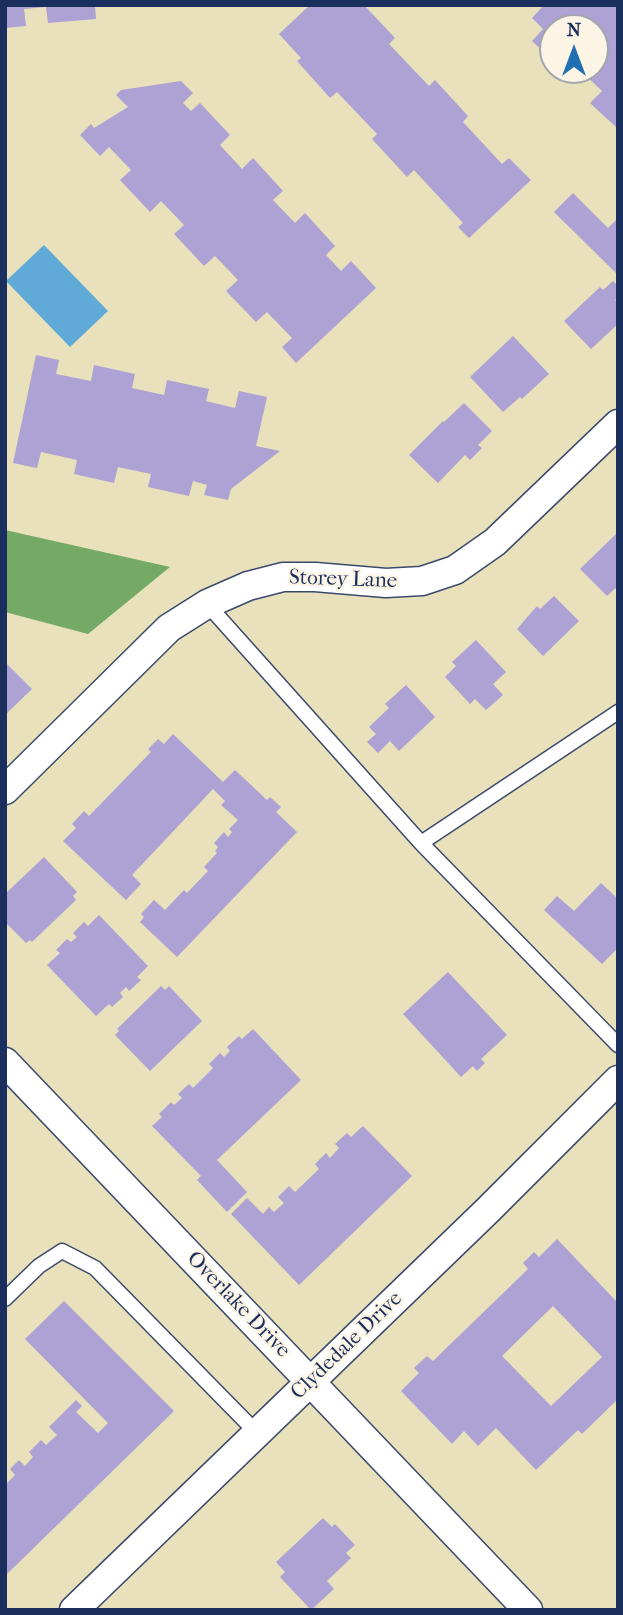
<!DOCTYPE html>
<html>
<head>
<meta charset="utf-8">
<style>
  body { margin:0 }
  #map { position:relative; width:623px; height:1615px; overflow:hidden; background:#e8e1bc; font-family:"IM FELL French Canon",serif }
  canvas { display:block }
  .frame { position:absolute; inset:0; border:7px solid #1b2f5e; pointer-events:none }
  .north { position:absolute; left:539px; top:14px; width:70px; height:70px; box-sizing:border-box; background:#fcf5e5; border:2px solid #a2a6af; border-radius:50%; rotate:0deg; font-size:19px; font-weight:700; line-height:28px; text-align:center; color:#1b2f5e }
  .north::after { content:''; display:block; margin:auto; width:24px; height:32px; background:#1f6fb2; clip-path:polygon(50% 0,100% 100%,50% 72%,0 100%) }
</style>
</head>
<body>
<div id="map">
<canvas width="623" height="1615"></canvas>
<div class="frame"></div>
<div class="north">N</div>
</div>
<script>
const context = document.querySelector('canvas').getContext('2d');
context.lineJoin = 'round';
function fill(path, color) {
  context.fillStyle = color;
  context.fill(path, 'evenodd');
}
function stroke(path, color, width, dash) {
  context.strokeStyle = color;
  context.lineWidth = width;
  context.lineCap = dash ? 'butt' : 'round';
  context.setLineDash(dash || []);
  context.stroke(path);
}
function write(font, color, halo, rows, align = 'center') {
  context.font = font + ' "IM FELL French Canon",serif';
  context.lineWidth = 5;
  context.setLineDash([]);
  context.textBaseline = 'middle';
  context.strokeStyle = halo;
  context.fillStyle = color;
  for (const [text, x, y, turn = 0] of rows) {
    context.save();
    context.translate(x, y);
    context.rotate((+turn || 0) * Math.PI / 180);
    context.textAlign = isNaN(turn) ? turn : align;
    if (halo) context.strokeText(text, 0, 0);
    context.fillText(text, 0, 0);
    context.restore();
  }
}
const forest = new Path2D(`
  M5 530 170 567 88 634 5 612Z`);
const water = new Path2D(`
  M44 245 108 311 70 347 6 281Z`);
const building = new Path2D(`
  M5 5H95L96 19 48 23 46 7 24 9 26 26 5 28Z
  M310 5H364L395 38 389 44 429 86 435 80 468 116 463 122 502 164 509 158 531 180 469 238 458 227 463 223 414 170 407 177 372 139 377 134 337 92 330 98 297 61 301 58 279 34Z
  M544 5H618V125L616 127 590 103 602 91 583 73 574 82 562 70H595V28H553V61L532 41 543 29 532 18Z
  M181 81 193 93 183 103 191 111 200 103 230 135 220 145 242 169 253 158 283 191 273 200 295 223 305 213 335 246 326 255 341 271 351 261 376 288 296 363 282 347 292 338 267 312 256 322 226 291 238 280 215 256 204 266 174 234 184 225 161 201 150 212 120 180 131 170 109 147 100 156 80 135 91 124 94 128 128 107 116 95 121 90Z
  M573 193 608 228 618 218V275L554 212Z
  M613 281 618 286V298L615 300 618 303V324L591 349 564 321 600 287 603 290Z
  M513 336 549 374 522 399 520 397 503 412 470 377Z
  M36 355 59 360 56 374 91 381 94 365 135 374 132 388 164 395 167 380 209 389 206 401 235 408 239 391 267 397 256 446 280 451 231 489 228 500 204 495 207 485 193 481 189 496 148 487 151 474 118 467 114 483 74 474 77 460 41 452 37 468 13 463Z
  M464 403 492 431 478 445 482 448 470 460 465 455 438 483 409 455 443 421 444 422Z
  M618 532V586L607 596 580 569Z
  M554 596 579 621 543 656 517 629 537 606 540 609Z
  M476 640 506 672 493 684 503 695 486 710 475 699 470 704 445 677 456 666 452 662Z
  M5 662 32 689 5 715Z
  M406 685 435 717 399 751 390 741 378 753 367 742 376 734 369 727 389 708 385 704Z
  M173 734 223 782 235 770 267 800 270 797 281 807 276 812 297 832 177 957 140 922 144 917 141 914 154 900 165 910 184 890 187 893 208 871 204 867 217 853 215 851 218 847 214 843 224 832 228 837 232 832 229 829 238 820 221 805 225 801 213 789 132 875 141 884 126 900 63 841 76 828 72 824 84 811 89 816 151 752 148 749 158 739 164 744Z
  M44 857 77 892 73 896 76 900 32 942 30 940 26 943 5 922V894Z
  M601 883 618 899V948L602 964 544 910 557 896 574 911Z
  M99 915 148 966 137 977 141 980 129 991 126 987 120 993 123 997 112 1007 109 1004 96 1016 47 965 60 953 56 950 67 939 71 942 77 937 73 933 84 922 88 926Z
  M448 972 507 1035 481 1059 485 1063 477 1071 473 1066 461 1077 403 1014Z
  M161 986 165 990 169 986 202 1021 150 1071 115 1035 119 1031 117 1029Z
  M253 1029 301 1080 217 1160 247 1192 227 1212 197 1180 201 1176 152 1126 162 1117 159 1114 171 1102 174 1105 182 1098 178 1094 189 1084 193 1088 213 1068 209 1064 220 1053 224 1057 230 1051 227 1047 239 1036 242 1039Z
  M363 1126 412 1176 299 1285 231 1214 247 1198 263 1214 269 1207 274 1212 284 1203 278 1197 289 1186 295 1192 319 1169 315 1164 326 1153 330 1158 339 1148 335 1144 347 1133 351 1137Z
  M557 1239 618 1303V1399L582 1434 578 1430 536 1470 496 1428 478 1446 464 1431 452 1444 401 1391 419 1373 414 1368 427 1356 433 1361 528 1269 523 1263 534 1252 539 1257ZM553 1306 602 1357 551 1406 502 1356Z
  M64 1301 174 1411 5 1576V1485L15 1475 10 1469 19 1460 25 1466 33 1457 29 1452 41 1440 46 1445 57 1435 49 1427 76 1400 82 1406 76 1412 98 1433 108 1423 25 1339Z
  M323 1518 332 1527 335 1524 355 1545 346 1553 351 1558 327 1581 334 1589 311 1610 280 1577 285 1572 276 1562Z`);
const service = new Path2D(`
  M207 604 421 843 618 1045
  M421 843 618 712
  M5 1299 39 1266 62 1251 95 1268 257 1433`);
const minor = new Path2D(`
  M5 790 169 628 207 604 248 586 283 577H315L386 583 422 581 455 570 495 542 618 424
  M5 1062 528 1610
  M74 1610 488 1210 618 1080`);
const streetNames = [
  ["Storey Lane",343,580,2],
  ["Overlake Drive",238,1305,46],
  ["Clydedale Drive",347,1346,-44]
];
fill(forest, '#74aa66');
fill(water, '#5faad7');
fill(building, '#aea1d3');
stroke(service, '#3a4a6c', 17);
stroke(minor, '#3a4a6c', 31);
stroke(service, '#fff', 14);
stroke(minor, '#fff', 28);
write('21px', '#1b2f5e', '#fcf5e5', streetNames);
</script>
</body>
</html>
